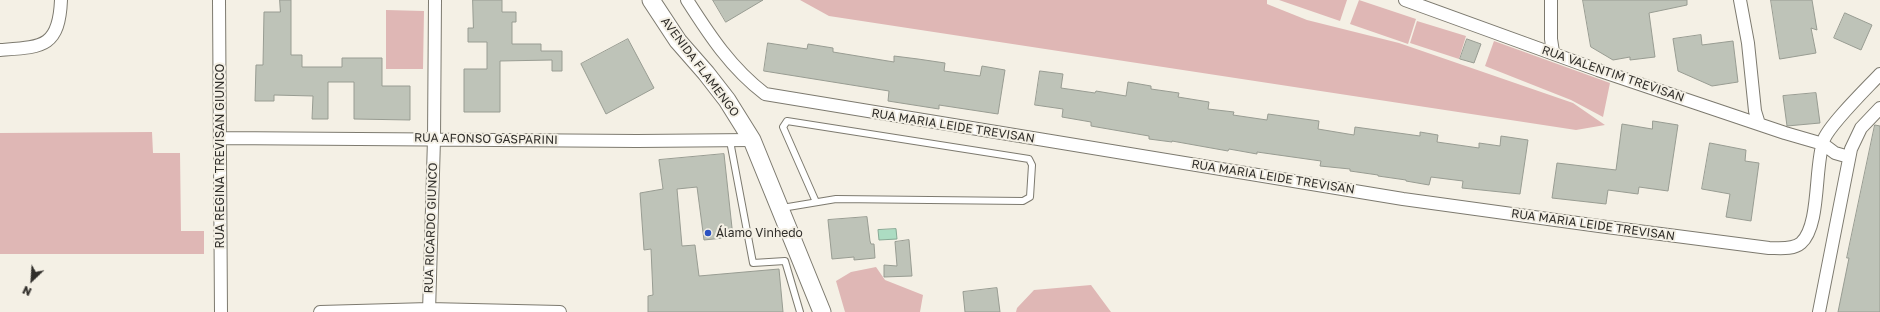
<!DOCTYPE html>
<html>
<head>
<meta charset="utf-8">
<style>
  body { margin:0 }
  #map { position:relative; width:1880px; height:312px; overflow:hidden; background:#f4f0e5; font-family:"Golos Text",sans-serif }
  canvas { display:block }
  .north { position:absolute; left:12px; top:260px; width:40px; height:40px; -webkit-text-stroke:3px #f4f0e5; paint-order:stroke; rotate:205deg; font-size:11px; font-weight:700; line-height:16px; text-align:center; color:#302e2a }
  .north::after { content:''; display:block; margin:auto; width:14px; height:18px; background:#302e2a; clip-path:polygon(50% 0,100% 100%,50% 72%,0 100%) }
</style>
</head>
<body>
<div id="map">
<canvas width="1880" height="312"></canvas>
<div class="north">N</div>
</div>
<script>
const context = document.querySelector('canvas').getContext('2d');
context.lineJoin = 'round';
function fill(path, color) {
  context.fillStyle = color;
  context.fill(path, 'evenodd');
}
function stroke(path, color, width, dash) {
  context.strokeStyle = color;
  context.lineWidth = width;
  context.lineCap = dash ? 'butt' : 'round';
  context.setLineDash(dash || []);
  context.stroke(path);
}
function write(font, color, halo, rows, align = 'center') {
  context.font = font + ' "Golos Text",sans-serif';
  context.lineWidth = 4;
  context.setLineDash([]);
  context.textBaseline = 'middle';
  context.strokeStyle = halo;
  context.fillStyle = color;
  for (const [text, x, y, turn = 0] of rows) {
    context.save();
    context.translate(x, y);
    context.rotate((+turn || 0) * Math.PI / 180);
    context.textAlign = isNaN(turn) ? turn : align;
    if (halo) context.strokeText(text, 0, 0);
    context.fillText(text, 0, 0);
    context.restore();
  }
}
const green = new Path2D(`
  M800 0H1267V4L1307 20 1399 43 1573 103 1605 125 1576 130 829 16Z
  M1279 0H1347L1340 21Z
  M1359 0 1416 19 1408 44 1350 24Z
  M386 10 424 11 423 69H386Z
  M1417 21 1466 36 1459 59 1410 43Z
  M1494 41 1610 83 1603 117 1571 100 1485 66Z
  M152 132 153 153H180L181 231H204V254H0V133Z
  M876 267 885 280 923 295 920 312H845L836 281 851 272Z
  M1091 285 1111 312H1016L1017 308 1034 290Z`);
const water = new Path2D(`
  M896 229 897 239 879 240 878 230Z`);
const building = new Path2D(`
  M280 0H291V55H302V67H342V58H382V86H410V120L354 119V82H328V119H312L313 96 274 95V101H255L256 65H263L264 12H280Z
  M473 0H502V12H516V22H512V44H541V51H562V71H552V60L500 61V112H464V69H487V42H468V28H473Z
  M713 0H763L726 22Z
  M1583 0H1687V5L1649 13 1655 57 1630 60V57L1613 60 1591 47Z
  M1771 0H1812L1817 30 1811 28 1816 53 1780 59Z
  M1845 13 1872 25 1861 50 1834 38Z
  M1701 35 1702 45 1733 41 1738 82 1712 86 1678 71 1673 39Z
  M628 39 654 88 606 114 581 64Z
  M1467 39 1481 44 1474 63 1460 59Z
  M768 43 807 49 808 44 833 48V52L894 62V56L918 59 945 63 944 71 980 76 982 66 1005 70 998 114 939 105V109L888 101 889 91 764 71Z
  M1040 71 1063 74 1061 88 1095 93 1096 91 1126 96 1128 82 1151 86V89L1179 93 1178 97 1209 102 1208 109 1234 112 1233 115 1267 120 1268 114 1319 121 1318 129 1354 135 1355 127 1420 136V132L1438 135 1437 142 1479 148V143L1500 146 1501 136 1528 140 1520 194 1462 188 1463 181 1431 177 1429 185 1406 181V180L1378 176V175L1350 171V169L1320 166 1321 161 1257 152V154L1229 149 1228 151 1172 141V142L1149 139V136L1091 126V122L1062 117 1063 109 1035 105Z
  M1816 93 1820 123 1787 126 1783 96Z
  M1653 121 1678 125 1668 191 1639 187 1638 194 1608 190 1606 204 1552 198 1557 163 1616 170 1622 124 1652 129Z
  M1875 125 1880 126V312H1838L1849 258H1847Z
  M1710 143 1746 150 1745 161 1759 163 1751 221 1726 217 1730 194 1702 189Z
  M724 154 733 237 704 240 697 187 677 189 682 246 695 245 699 276 779 269 783 312H648V296L653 295 651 249 644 250 640 193 663 189 659 160Z
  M867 217 870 241 871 244H874L875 258 854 260V257L832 259 828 220Z
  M909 240 912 276 884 277V265L897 266 895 242Z
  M997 288 1000 312H965L963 292Z`);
const lane = new Path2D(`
  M730 141 753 263 785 261 800 312
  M782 208C800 205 818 202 836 199L1023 201 1030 197 1032 165 1029 159 787 121 783 127 816 202`);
const street = new Path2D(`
  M219 0 221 312
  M687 0C710 36 731 68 765 94L1403 199 1599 226 1769 248C1779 248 1793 250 1801 243 1821 225 1814 165 1824 139 1831 123 1867 88 1880 74
  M1405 0 1598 70 1785 133 1823 144 1835 153 1849 157
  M1551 0V39L1553 52
  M1740 0 1748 43 1755 111 1759 124
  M0 50C42 47 59 48 61 0
  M220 138 637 141 752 140
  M320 312 429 309 560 312
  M429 312 434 139 435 0
  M1819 312 1851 149 1861 128 1880 108`);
const secondary = new Path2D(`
  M651 0 678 41 706 73 727 100 752 140 822 312`);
const markers = [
  [708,233,4,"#2c53c2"]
];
const streetNames = [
  ["AVENIDA FLAMENGO",700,67,53],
  ["RUA VALENTIM TREVISAN",1613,74,19],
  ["RUA MARIA LEIDE TREVISAN",953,126,9],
  ["RUA AFONSO GASPARINI",486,139,1],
  ["RUA REGINA TREVISAN GIUNCO",220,156,-90],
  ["RUA MARIA LEIDE TREVISAN",1273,177,9],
  ["RUA MARIA LEIDE TREVISAN",1593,225,8],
  ["RUA RICARDO GIUNCO",431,228,-88]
];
const poiNames = [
  ["Álamo Vinhedo",716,233]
];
fill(green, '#dfb7b5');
fill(water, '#acdcc2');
stroke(water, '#87a894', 1);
fill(building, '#bec3b8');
stroke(building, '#989c92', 1);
stroke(lane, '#7d7a6f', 8);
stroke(street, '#7d7a6f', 14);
stroke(secondary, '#7d7a6f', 19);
stroke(lane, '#fff', 6);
stroke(street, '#fff', 12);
stroke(secondary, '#fff', 17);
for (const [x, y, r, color] of markers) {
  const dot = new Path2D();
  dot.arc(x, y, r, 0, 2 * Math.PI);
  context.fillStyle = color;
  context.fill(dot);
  stroke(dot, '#f4f0e5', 1.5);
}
write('12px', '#302e2a', '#f4f0e5', streetNames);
write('12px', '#302e2a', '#f4f0e5', poiNames, 'left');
</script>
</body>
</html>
